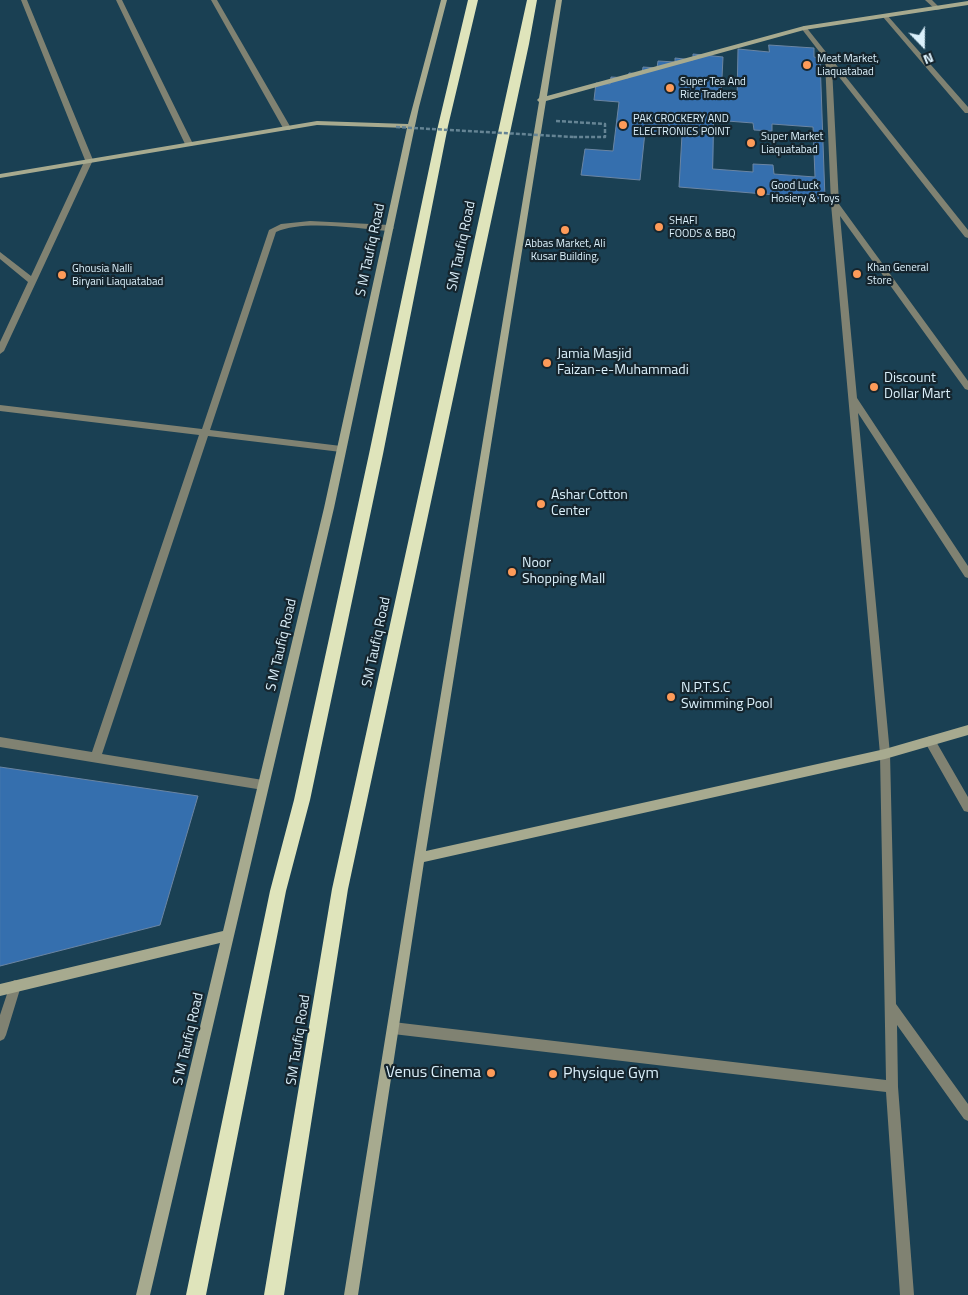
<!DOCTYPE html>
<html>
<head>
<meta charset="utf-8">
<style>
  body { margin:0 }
  #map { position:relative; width:968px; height:1295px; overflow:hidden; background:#1a4053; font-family:"Titillium Web",sans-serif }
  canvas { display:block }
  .north { position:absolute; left:898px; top:20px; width:50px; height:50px; -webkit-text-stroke:4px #15252e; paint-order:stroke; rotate:158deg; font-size:14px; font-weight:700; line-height:20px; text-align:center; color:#dbf0fb }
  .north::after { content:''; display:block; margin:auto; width:18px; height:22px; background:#dbf0fb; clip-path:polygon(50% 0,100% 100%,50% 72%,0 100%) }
</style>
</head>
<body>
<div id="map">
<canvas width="968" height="1295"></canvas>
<div class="north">N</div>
</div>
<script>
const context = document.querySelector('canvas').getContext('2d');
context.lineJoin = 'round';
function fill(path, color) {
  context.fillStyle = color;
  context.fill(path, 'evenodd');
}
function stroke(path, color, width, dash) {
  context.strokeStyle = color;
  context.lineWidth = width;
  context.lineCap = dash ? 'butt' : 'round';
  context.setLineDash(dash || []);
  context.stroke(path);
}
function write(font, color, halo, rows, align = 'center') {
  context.font = font + ' "Titillium Web",sans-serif';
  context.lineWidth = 4.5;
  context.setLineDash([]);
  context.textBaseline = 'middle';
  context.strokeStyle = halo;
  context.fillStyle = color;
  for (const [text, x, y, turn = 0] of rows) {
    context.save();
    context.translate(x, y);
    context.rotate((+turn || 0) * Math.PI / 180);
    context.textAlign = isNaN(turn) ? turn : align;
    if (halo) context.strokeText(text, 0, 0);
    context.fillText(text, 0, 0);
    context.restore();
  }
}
const building = new Path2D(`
  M769 45 814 48V57L820 58 825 199 679 187 682 135 645 132 640 180 581 175 585 149 613 151 619 102 594 100 596 83 610 84 611 77 628 78 629 73 642 74 643 67 657 68 658 61 675 62V58L693 60V54L723 57 721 98 737 99 738 49 769 52Z
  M714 120 753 123 754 130 772 131V124L813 127 815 177 774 174 773 165 753 164V172L713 169Z
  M0 767 198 796 160 925 0 966Z`);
const path = new Path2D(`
  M556 121 605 124V137H574`);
const street = new Path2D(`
  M21 0H27L93 160 4 351 0 354V342L28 282 0 259V252L31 276 85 160Z
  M116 0H122L193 144 192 146H189L185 144Z
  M211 0H217L291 128 290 130H284L283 128Z
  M925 0H932L941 9 936 10Z
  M883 15H887L968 107V113H965L883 17Z
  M804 26 806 27 968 230V238L965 237 832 68 839 204 968 381V390L965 389 840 216 857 398 968 566V578L965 577 858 413 890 754 896 1004 968 1104V1121L964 1119 897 1025 898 1087 914 1295H900L886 1092 393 1034 389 1032 387 1028 389 1024 393 1022 886 1080 880 754 831 204 825 59 801 28Z
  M310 221 390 225 394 228 390 231C359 229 304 219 276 232L210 430 341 446 345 449 341 452 208 436 102 754 263 780 267 782 268 785 267 788 263 790 0 747V737L92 752 199 435 0 411V405L202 429 269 230 281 224Z
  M930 736 934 738 968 797V812L964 811 926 744 925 741 926 738Z
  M15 980 19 982 21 986 6 1035 4 1039 0 1041V1015L11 982Z`);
const secondary = new Path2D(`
  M441 0H447L419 107 334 508 150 1295H136L220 943 0 996V984L223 931 324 508 407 128 317 125 0 178V174L317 121 408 124Z
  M556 0H562L547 96 804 26 968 1V5L804 30 546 101 426 851 885 749 968 725V735L885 759 424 862 358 1295H344L425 790 539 102 537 100 539 98Z`);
const highway = new Path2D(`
  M468 0H478L448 126 383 454 310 800 286 891 206 1295H186L270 891 294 800 369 454 438 126Z
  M527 0H537L529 44 348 889 284 1295H264L332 889Z`);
const pathBridge = new Path2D(`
  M396 127 574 137`);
const markers = [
  [807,65,5,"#fe9b59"],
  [670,88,5,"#fe9b59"],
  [623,125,5,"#fe9b59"],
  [751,143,5,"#fe9b59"],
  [761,192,5,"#fe9b59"],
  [659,227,5,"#fe9b59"],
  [565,230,5,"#fe9b59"],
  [857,274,5,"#fe9b59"],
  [62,275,5,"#fe9b59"],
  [547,363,5,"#fe9b59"],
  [874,387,5,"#fe9b59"],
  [541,504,5,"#fe9b59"],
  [512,572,5,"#fe9b59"],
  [671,697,5,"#fe9b59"],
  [491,1073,5,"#fe9b59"],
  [553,1074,5,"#fe9b59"]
];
const farPoinames = [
  ["Meat Market,",817,59],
  ["Liaquatabad",817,72],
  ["Super Tea And",680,82],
  ["Rice Traders",680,95],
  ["PAK CROCKERY AND",633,119],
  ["ELECTRONICS POINT",633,132],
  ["Super Market",761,137],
  ["Liaquatabad",761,150],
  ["Good Luck",771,186],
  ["Hosiery & Toys",771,199],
  ["SHAFI",669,221],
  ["FOODS & BBQ",669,234],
  ["Abbas Market, Ali",565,244,"center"],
  ["Kusar Building,",565,257,"center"],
  ["Khan General",867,268],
  ["Store",867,281],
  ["Ghousia Nalli",72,269],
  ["Biryani Liaquatabad",72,282]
];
const streetNames = [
  ["SM Taufiq Road",462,246,-78],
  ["S M Taufiq Road",371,250,-78],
  ["SM Taufiq Road",377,642,-78],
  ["S M Taufiq Road",282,645,-77],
  ["S M Taufiq Road",189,1039,-77],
  ["SM Taufiq Road",299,1040,-81]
];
const poiNames = [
  ["Jamia Masjid",557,355],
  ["Faizan-e-Muhammadi",557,371],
  ["Discount",884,379],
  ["Dollar Mart",884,395],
  ["Ashar Cotton",551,496],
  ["Center",551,512],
  ["Noor",522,564],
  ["Shopping Mall",522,580],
  ["N.P.T.S.C",681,689],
  ["Swimming Pool",681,705]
];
const nearPoinames = [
  ["Venus Cinema",481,1073],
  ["Physique Gym",563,1074,"left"]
];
fill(building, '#356fae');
stroke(building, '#6b85a3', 1);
stroke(path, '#658494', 2.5, [4, 2]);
fill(street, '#808272');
fill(secondary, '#a7aa8f');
fill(highway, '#dfe4bb');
stroke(pathBridge, '#658494', 2.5, [4, 2]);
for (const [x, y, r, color] of markers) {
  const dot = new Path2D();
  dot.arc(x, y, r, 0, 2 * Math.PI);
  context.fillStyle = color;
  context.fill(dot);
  stroke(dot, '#15252e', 2);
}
write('11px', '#dbf0fb', '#15252e', farPoinames, 'left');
write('14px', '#dbf0fb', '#15252e', streetNames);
write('14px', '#dbf0fb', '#15252e', poiNames, 'left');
write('16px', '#dbf0fb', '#15252e', nearPoinames, 'right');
</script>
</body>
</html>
